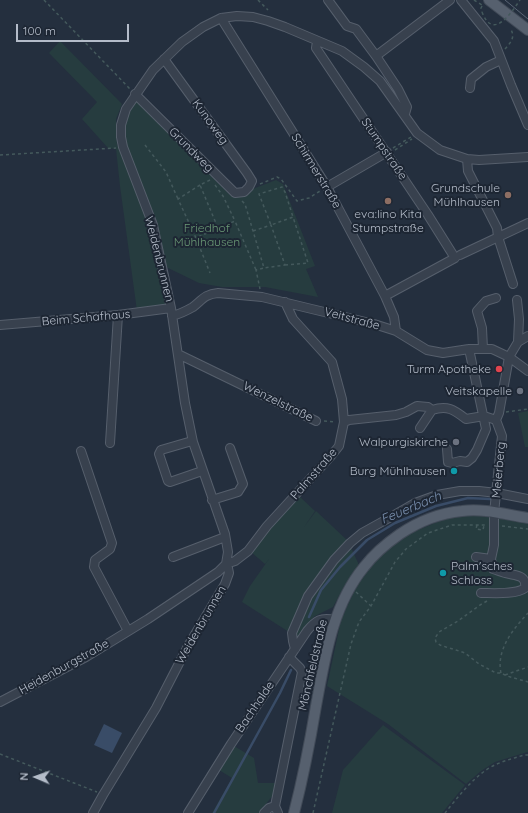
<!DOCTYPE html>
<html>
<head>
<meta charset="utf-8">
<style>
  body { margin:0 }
  #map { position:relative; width:528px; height:813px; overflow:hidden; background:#242f3e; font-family:Quicksand,sans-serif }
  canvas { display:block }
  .north { position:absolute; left:16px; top:757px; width:40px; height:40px; -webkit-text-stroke:3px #1d2633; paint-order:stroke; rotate:272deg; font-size:11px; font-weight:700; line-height:16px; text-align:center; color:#b4bcc9 }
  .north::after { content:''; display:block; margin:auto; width:14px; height:18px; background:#b4bcc9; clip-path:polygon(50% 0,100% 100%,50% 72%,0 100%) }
  .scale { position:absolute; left:16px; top:24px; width:113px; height:18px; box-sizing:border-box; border:2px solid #b4bcc9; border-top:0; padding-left:5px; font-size:12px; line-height:14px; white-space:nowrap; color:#b4bcc9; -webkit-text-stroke:3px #1d2633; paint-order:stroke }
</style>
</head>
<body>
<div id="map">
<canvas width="528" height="813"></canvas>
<div class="north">N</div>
<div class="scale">100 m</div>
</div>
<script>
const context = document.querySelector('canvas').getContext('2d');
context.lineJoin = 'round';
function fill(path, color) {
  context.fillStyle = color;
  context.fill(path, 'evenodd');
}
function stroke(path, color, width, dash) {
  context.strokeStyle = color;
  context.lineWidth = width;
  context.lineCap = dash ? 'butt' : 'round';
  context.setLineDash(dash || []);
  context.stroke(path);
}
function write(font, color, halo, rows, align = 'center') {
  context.font = font + ' Quicksand,sans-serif';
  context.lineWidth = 4;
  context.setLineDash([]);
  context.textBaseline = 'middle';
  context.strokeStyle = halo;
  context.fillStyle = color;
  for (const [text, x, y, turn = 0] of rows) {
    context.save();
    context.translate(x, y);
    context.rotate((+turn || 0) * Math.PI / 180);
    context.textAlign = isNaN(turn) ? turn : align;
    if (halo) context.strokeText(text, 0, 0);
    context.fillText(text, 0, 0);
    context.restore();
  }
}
const green = new Path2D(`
  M60 41 122 104 116 119 117 144 147 218 166 305 137 311 120 186 116 149 108 148 82 119 97 102 49 53Z
  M137 100 230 195 243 197 250 190 276 180 283 184 315 266 306 269 318 297 265 287H222L199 283 166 267 154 218 125 145V126L129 112Z
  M528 411V447H525L518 413Z
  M299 496 315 511 304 527 316 511 348 541 359 565 344 587 333 607 315 616 309 622 296 638 289 632 242 602 250 586 269 559 265 564 251 552 269 528Z
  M463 514 495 518 528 523V752L524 753 495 762 481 771 466 784 388 724 327 686 341 620 354 591 368 570 388 549 413 532 440 521Z
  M383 725 465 785 442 813H332L343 770Z
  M234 746 254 758 258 783H276L273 795 259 813H212L232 778 219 770Z`);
const water = new Path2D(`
  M104 724 122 733 112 753 94 745Z`);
const stream = new Path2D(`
  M309 617 321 590 340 567 367 540 395 523 436 506 468 498 490 499
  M214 813 280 693 291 670`);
const path = new Path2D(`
  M44 0 130 89
  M258 0 268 10
  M474 0 482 5
  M482 6 481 8 482 12
  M505 49C511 42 516 37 510 28
  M145 145 166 172 178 199
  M393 148 411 137
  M395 150 412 139
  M0 155 116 148
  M210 180 200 185 218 228 235 221 256 270
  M260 184 277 177 281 179 297 201 309 198 320 191
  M200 185 178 199 196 238 218 228
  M215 185 223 196 235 221
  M242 201 245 204 264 268 256 270 260 289
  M253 231 271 225 285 265 264 268
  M196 238 210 273
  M285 265 308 263 293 217 271 225 259 194 282 187 285 192 293 217
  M506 412 528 409
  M324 421 336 422
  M477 525 476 529 483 530 484 525
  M502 526 528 529
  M356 592 371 606
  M487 601 480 605 458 621 439 632 435 638 436 642 440 645 446 647 456 650 465 653 479 664 496 673H501L507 676 528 682
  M501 673C496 650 513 629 528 613
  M505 675 528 667
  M0 754 97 792
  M313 813 351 644 359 622 371 606 395 562 406 549 428 533 452 525H486
  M445 813C458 797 477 772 497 764 506 760 515 758 524 755H528`);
const minor = new Path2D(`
  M328 0 347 26 356 29 376 56 398 89 407 107 405 114
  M461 0 494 41 511 85 528 125
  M221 18 327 187 385 296 394 317 396 331
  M317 41 316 48 428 215 455 258 385 296
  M376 56 450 0
  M470 88 471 79 486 67 501 60
  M135 94 235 193 244 192 249 187 252 181 247 173 164 59
  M467 159 468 171 497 228 498 237 513 284
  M327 187 387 152
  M460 255 528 223
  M172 316C180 314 186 311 193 307 202 300 205 294 218 293L262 297 374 324 396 331 427 350 443 353 469 349H492L509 357 528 371
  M0 325 118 315 171 308
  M518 342 528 336
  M483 349 482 328 477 311 486 301 496 298
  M178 354 316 421
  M344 422 349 420 396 415 406 412 417 406 428 407 432 410C448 405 454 410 466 419L484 416 496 420
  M420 428 432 410
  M192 441 161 450 159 454 168 481 170 482 202 471
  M110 443 118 315
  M447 449 448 462 452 463 460 461 467 462 472 458 477 450 486 429 469 349
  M81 451 112 543 110 549 95 560 94 567 128 631
  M212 500 238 492 243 484 230 448
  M173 557 225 537
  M476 557 491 559
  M226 564 235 561 248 551 267 526 331 456 339 446 344 422 342 399 332 362 293 319 285 302
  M481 593C492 593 516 595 525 588 527 574 515 576 505 573 501 572 497 570 493 569L491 559 494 545V513L502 436 496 420 499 413 509 357 518 342 519 319 517 300
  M295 649 293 641 292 633 308 596 334 560 350 543 362 533 389 518 415 503 437 495 460 491H479L497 493 528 499
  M0 702 86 657 148 619 218 572 226 564
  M93 813 103 795 156 708 188 646 225 584 229 573 228 568 226 564 228 552 225 534 193 442 185 403 171 308 153 225 123 147 121 137V125L126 109 153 70 182 42 203 27 221 18 237 16 253 17 268 21 285 27 342 51 364 67 380 81 417 133 440 150 467 159 479 160 528 157
  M188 813 231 744 307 631C316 620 321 617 335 620
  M264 813 269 808 275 806
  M278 813 275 806 302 672 300 668 289 657`);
const major = new Path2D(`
  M489 0 528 30
  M294 813C303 778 310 742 316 706 325 658 332 606 364 567 374 554 387 543 400 534 418 522 440 513 462 511 484 508 507 515 528 518`);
const tram = new Path2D(`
  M505 0 528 19`);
const pathBridge = new Path2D(`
  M482 12C493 41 511 13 520 0`);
const markers = [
  [508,195,4,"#8d6e63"],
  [388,201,4,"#8d6e63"],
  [499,369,4,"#e0444e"],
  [520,391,4,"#6b7280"],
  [456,442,4,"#6b7280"],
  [454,471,4,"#0f9aa8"],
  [443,573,4,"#0f9aa8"]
];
const streetNames = [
  ["Kunoweg",210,122,54],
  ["Stumpstraße",384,149,56],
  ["Grundweg",191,150,45],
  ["Schirmerstraße",316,171,59],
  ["Weidenbrunnen",159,259,76],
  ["Beim Schafhaus",86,318,-5],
  ["Veitstraße",352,319,15],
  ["Wenzelstraße",278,402,26],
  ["Meierberg",499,470,-85],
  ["Palmstraße",314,474,-49],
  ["Weidenbrunnen",201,625,-60],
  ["Mönchfeldstraße",313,665,-77],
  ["Heidenburgstraße",64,667,-29],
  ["Bachhalde",255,707,-56]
];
const poiNames = [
  ["Grundschule",500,188],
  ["Mühlhausen",500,202],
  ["eva:lino Kita",388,214,"center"],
  ["Stumpstraße",388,228,"center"],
  ["Turm Apotheke",491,369],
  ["Veitskapelle",512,391],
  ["Walpurgiskirche",448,442],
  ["Burg Mühlhausen",446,471],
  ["Palm'sches",451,566,"left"],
  ["Schloss",451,580,"left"]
];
const parkNames = [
  ["Friedhof",207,228],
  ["Mühlhausen",207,242]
];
const waterNames = [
  ["Feuerbach",411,508,-23]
];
fill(green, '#263c3f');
fill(water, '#394c67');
stroke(stream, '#394c67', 2.5);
stroke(minor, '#565f6c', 10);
stroke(major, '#414a57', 12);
stroke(path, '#44595c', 1.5, [3, 3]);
stroke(minor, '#38414e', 8);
stroke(major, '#56606e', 10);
stroke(tram, '#5a6575', 1);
stroke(pathBridge, '#44595c', 1.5, [3, 3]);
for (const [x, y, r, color] of markers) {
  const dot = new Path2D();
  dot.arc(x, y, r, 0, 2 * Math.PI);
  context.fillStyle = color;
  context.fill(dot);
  stroke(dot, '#1d2633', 1.5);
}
write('12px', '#b4bcc9', '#1d2633', streetNames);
write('12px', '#b4bcc9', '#1d2633', poiNames, 'right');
write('12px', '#6b9a76', '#1d2633', parkNames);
write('italic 13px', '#7c92b1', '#1d2633', waterNames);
</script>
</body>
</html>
